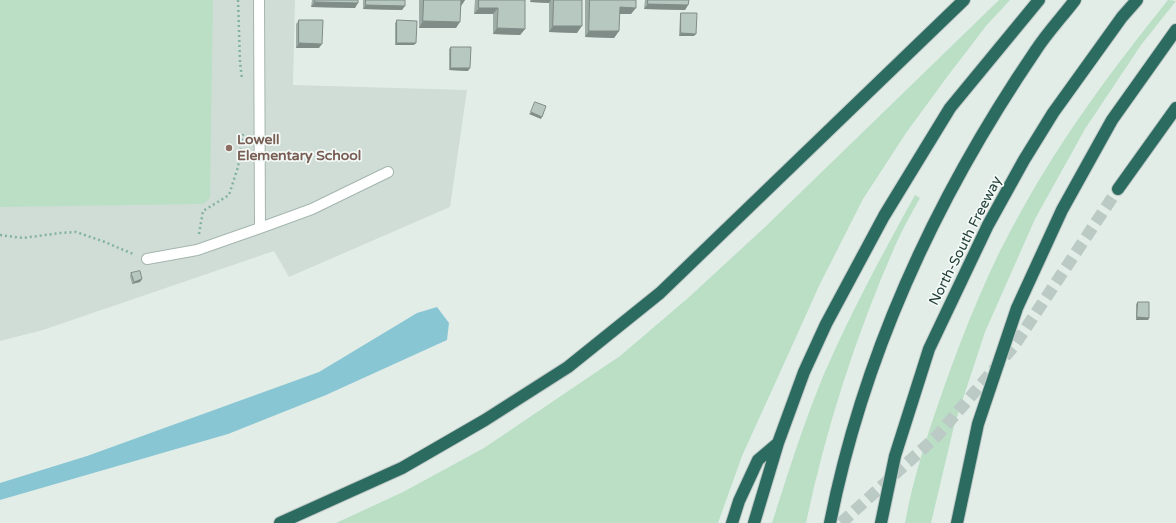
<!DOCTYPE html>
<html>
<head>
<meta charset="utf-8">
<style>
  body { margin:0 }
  canvas { display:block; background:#e2ede8 }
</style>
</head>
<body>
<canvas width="1176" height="523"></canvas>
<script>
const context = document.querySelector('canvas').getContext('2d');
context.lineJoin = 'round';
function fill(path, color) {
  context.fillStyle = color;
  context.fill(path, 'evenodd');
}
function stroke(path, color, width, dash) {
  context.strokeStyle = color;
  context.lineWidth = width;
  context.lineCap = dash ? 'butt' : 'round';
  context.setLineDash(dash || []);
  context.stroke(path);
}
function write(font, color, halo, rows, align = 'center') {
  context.font = font + ' "Varela Round",sans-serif';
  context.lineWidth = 3.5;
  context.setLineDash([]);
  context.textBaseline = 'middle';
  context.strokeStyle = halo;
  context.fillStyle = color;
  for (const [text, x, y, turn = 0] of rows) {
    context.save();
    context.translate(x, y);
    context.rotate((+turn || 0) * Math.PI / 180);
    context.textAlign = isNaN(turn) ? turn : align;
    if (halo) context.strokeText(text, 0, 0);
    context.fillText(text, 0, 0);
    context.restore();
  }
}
const built = new Path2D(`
  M0 0H295L293 85 467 90 450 207 289 277 274 251 43 330 0 341Z`);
const green = new Path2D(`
  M0 0H213L210 198 203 204 0 207Z
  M999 0H1010L986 26 947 77 906 133 863 199 819 286 787 357 742 456 718 523H336L403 492 484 448 620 356 688 298 765 227Z
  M1168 0 1176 1 1141 45 1085 129 1035 219 985 332 954 426 931 523H905C913 478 928 433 943 390 965 328 990 265 1023 208 1064 134 1115 66 1168 0Z
  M915 195 920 198C911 214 902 230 895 246 856 335 826 428 806 523H772C788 473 804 422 824 374 851 312 883 253 915 195Z`);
const water = new Path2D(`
  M437 307 449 323 447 340 326 395 228 434 0 500V483L87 456 319 372 417 313Z`);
const highwayTunnel = new Path2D(`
  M841 523 937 436 1014 346 1118 189`);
const path = new Path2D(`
  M238 0 240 62 242 79
  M199 234 203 211 229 195 238 167 243 134
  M0 235 23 238 60 233 76 232 105 242 133 254`);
const lane = new Path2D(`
  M260 228 312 209 388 172
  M147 259 197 250 260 228 259 0`);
const highway = new Path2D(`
  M1118 189 1176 108
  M280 523 402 468 485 420 568 367 660 293 964 0
  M732 523 739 501 758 460 778 443
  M754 523 778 443 804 372 826 324 884 216 950 108 1039 0
  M830 523C864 352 938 194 1036 50 1047 33 1062 17 1075 0
  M881 523 895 456 929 349 988 225 1024 160 1053 113 1122 17 1137 0
  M957 523 978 424 1017 308 1062 210 1112 120 1176 30`);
const wall = new Path2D(`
  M312 0H358L355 8 311 7Z
  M363 0H405L402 10 363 9Z
  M419 0H465L461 6 456 28H419Z
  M475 0H525V29L520 35 493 34V14H474Z
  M530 0H582L577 33 549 32V3L530 2Z
  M585 0H636L631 14H619V31L614 38 585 37Z
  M645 0H689L688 5 685 10 644 9Z
  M681 13 694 36H679L680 15Z
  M299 20 319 48H296V24Z
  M397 20 414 45H395V23Z
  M451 47 468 71 449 70V49Z
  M131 273 142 279 140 282 132 284 130 276Z
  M1138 302 1149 318 1148 320H1136V304Z`);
const shadedWall = new Path2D(`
  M460 0H465L461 6H456Z
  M532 0H551L549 3 530 2Z
  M315 2 358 3 355 8 311 7Z
  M648 4 688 5 685 10 644 9Z
  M366 5 405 6 402 10 363 9Z
  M620 7 636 8 631 14H615Z
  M479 8H498L493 14H474Z
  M423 21 460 22 456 28H419Z
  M553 26H582L577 33 549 32Z
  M497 28 525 29 520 35 493 34Z
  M589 31H619L614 38 585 37Z
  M681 33 696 34 694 36H679Z
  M299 43 322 44 319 48H296Z
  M397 43H416L414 45H395Z
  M451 68H470L468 71 449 70Z
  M531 112 542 117 541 119 529 114Z
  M142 279 140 282 132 284 134 282Z
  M1137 317 1149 318 1148 320H1136Z`);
const building = new Path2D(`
  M315 0H358V3L315 2Z
  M366 0H405V6L366 5Z
  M424 0H461L460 22 423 21Z
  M479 0H525V29L497 28 498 8H479Z
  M554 0H582V26H553Z
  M590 0H636V8L620 7 619 31H589Z
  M648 0H689L688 5 648 4Z
  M681 13H697L696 34 681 33Z
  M299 20H323L322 44 299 43Z
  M397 20 417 21 416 43H397Z
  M451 47H471L470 68H451Z
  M535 102 546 106 542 117 531 112Z
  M140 271 142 279 134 282 131 273Z
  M1138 302H1149V318L1137 317Z`);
const markers = [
  [229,148,4,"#8d6e63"]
];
const educationNames = [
  ["Lowell",237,140],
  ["Elementary School",237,156]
];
const streetNames = [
  ["North-South Freeway",966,241,-63]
];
fill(built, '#d0ddd7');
fill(green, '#badfc5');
fill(water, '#89c6d3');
stroke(highwayTunnel, '#bbcac5', 12, [12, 6]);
stroke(lane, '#a4b5af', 12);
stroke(highway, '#c1c9c7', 14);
stroke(path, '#82b1a4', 2.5, [2, 3]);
stroke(lane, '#fff', 10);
stroke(highway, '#2c6c60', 12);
fill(wall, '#9daca6');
fill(shadedWall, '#808c87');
fill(building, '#b7c8c1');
stroke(building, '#808c87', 1);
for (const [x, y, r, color] of markers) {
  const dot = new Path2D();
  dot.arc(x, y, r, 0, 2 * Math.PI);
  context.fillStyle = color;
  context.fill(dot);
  stroke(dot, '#f3f9f6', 1.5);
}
write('bold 14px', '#785e54', '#f3f9f6', educationNames, 'left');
write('14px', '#213e37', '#f3f9f6', streetNames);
</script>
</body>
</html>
